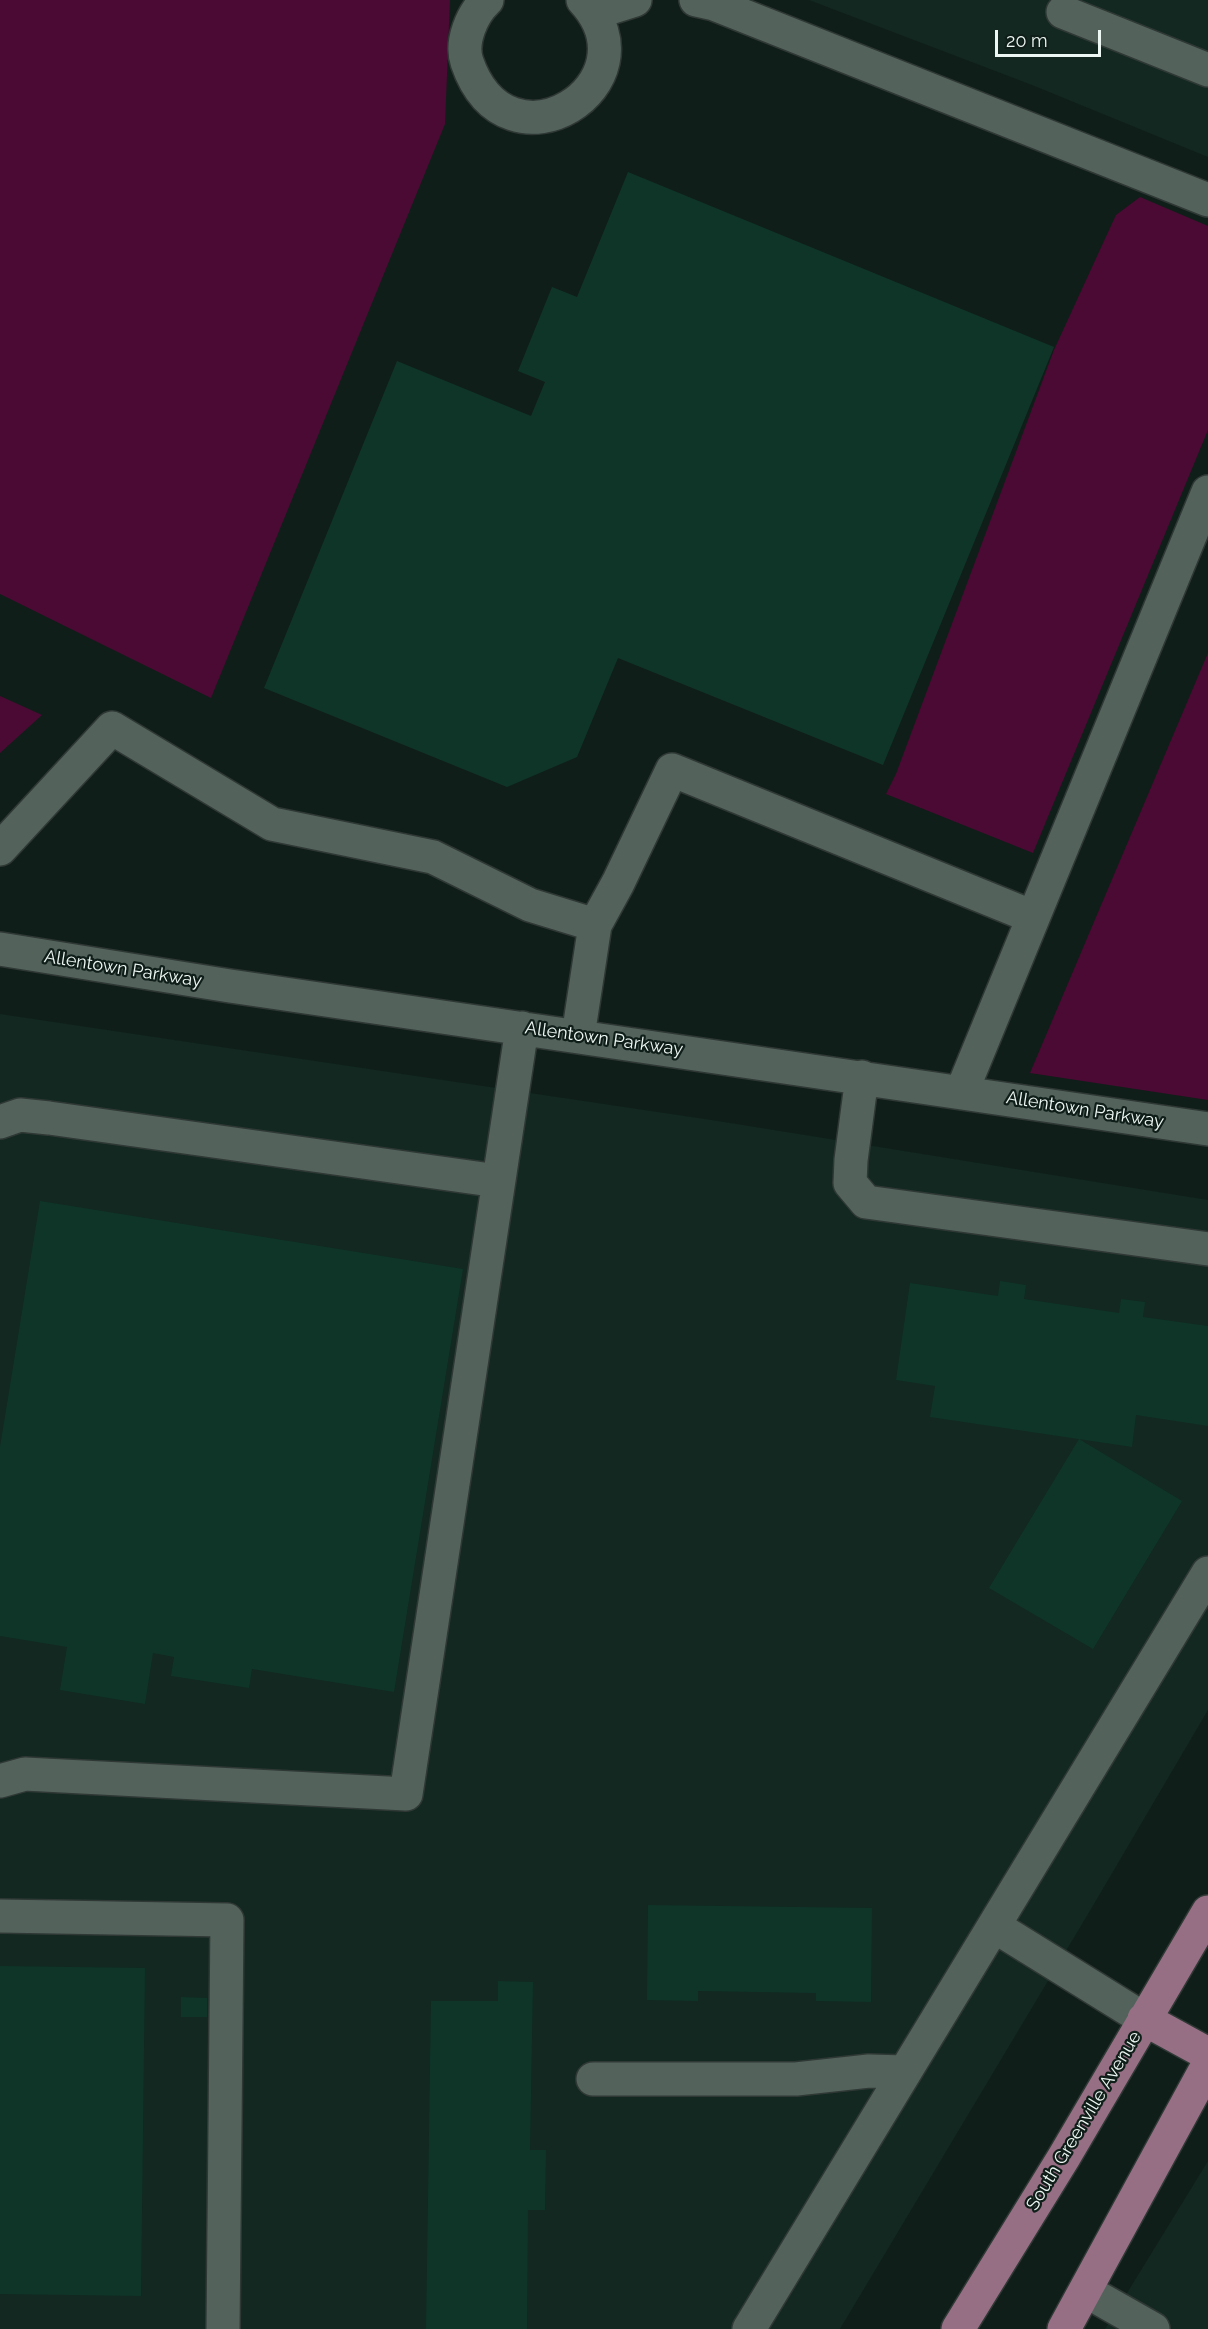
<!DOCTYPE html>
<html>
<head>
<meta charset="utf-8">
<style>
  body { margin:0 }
  #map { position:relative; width:1208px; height:2329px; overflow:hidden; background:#101e19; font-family:Raleway,sans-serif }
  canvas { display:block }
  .scale { position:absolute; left:995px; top:30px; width:106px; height:27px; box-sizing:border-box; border:3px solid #edf7f3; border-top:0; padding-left:8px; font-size:18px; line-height:21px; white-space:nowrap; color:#edf7f3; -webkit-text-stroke:4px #101e19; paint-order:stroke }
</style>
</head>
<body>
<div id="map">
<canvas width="1208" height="2329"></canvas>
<div class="scale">20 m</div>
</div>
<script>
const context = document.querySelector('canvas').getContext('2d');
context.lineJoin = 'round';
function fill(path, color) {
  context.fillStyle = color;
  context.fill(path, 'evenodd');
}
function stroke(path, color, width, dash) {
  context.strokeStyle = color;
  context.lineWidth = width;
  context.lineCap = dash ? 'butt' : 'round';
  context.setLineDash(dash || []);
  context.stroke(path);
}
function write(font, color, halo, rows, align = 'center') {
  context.font = font + ' Raleway,sans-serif';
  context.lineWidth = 4.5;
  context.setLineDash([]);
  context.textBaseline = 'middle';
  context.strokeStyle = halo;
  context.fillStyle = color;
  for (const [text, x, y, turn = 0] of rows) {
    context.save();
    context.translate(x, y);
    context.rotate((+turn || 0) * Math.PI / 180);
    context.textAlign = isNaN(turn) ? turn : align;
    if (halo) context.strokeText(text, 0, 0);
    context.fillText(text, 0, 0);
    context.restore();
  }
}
const built = new Path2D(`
  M809 0H1208V157L1032 85Z
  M0 1014 718 1121 1208 1200V1710L1094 1904 840 2329H0Z
  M1208 2161V2329H1105Z`);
const green = new Path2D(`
  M0 0H450L445 124 211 698 0 594Z
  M1140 197 1208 226V430L1033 853 886 794 896 774 1054 350 1116 215Z
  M1208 653V1100L1030 1073Z
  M0 696 42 715 0 753Z`);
const building = new Path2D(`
  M628 172 1054 347 883 765 618 658 577 757 507 787 264 688 397 361 531 416 545 382 518 371 552 287 577 297Z
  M40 1201 463 1269 394 1692 252 1669 249 1688 171 1676 174 1657 153 1653 145 1704 60 1690 67 1647 0 1636V1447Z
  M1000 1281 1026 1285 1024 1299 1119 1313 1121 1299 1145 1302 1143 1317 1208 1326V1426L1136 1415 1132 1447 930 1417 935 1386 896 1380 910 1283 998 1296Z
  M1079 1439 1182 1501 1093 1649 989 1588Z
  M648 1905 872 1908 871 2002 816 2001V1993L698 1991V2001L647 2000Z
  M0 1966 145 1968 141 2296 0 2294Z
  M498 1981 533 1982 530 2150H546L545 2210H528L527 2329H426L431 2001H498Z
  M181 1997 207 1998V2017H181Z`);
const minor = new Path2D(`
  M487 0C472 14 460 42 467 62 508 181 660 83 583 0
  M696 0 714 4 1208 200
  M1063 12 1208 70
  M594 13 635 0
  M0 849 112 728 272 824 433 857 530 905 595 925
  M0 949 230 986 1208 1129
  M578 1036 595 925 618 883 672 770 1033 917
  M862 1077 851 1160 850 1183 866 1202 1208 1249
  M962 1091 1208 492
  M0 1122 20 1115 49 1118 498 1181
  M0 1781 25 1774 406 1794 522 1028
  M0 1916 227 1920 223 2329
  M994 1926 1144 2019
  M593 2079H796L869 2071 905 2072
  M1086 2291 1153 2329
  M749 2329 1208 1573`);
const major = new Path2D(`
  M1144 2019 1208 2054
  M958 2329 1064 2157 1208 1912
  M1064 2329 1208 2065`);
const streetNames = [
  ["Allentown Parkway",123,969,9],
  ["Allentown Parkway",604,1039,8],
  ["Allentown Parkway",1085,1110,9],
  ["South Greenville Avenue",1084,2121,-59]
];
fill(built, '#122820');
fill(green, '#4b0a33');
fill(building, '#0f3529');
stroke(minor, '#2f3835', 36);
stroke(major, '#2f3835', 36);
stroke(minor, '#53635c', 33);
stroke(major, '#966f84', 33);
write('18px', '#edf7f3', '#101e19', streetNames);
</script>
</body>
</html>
